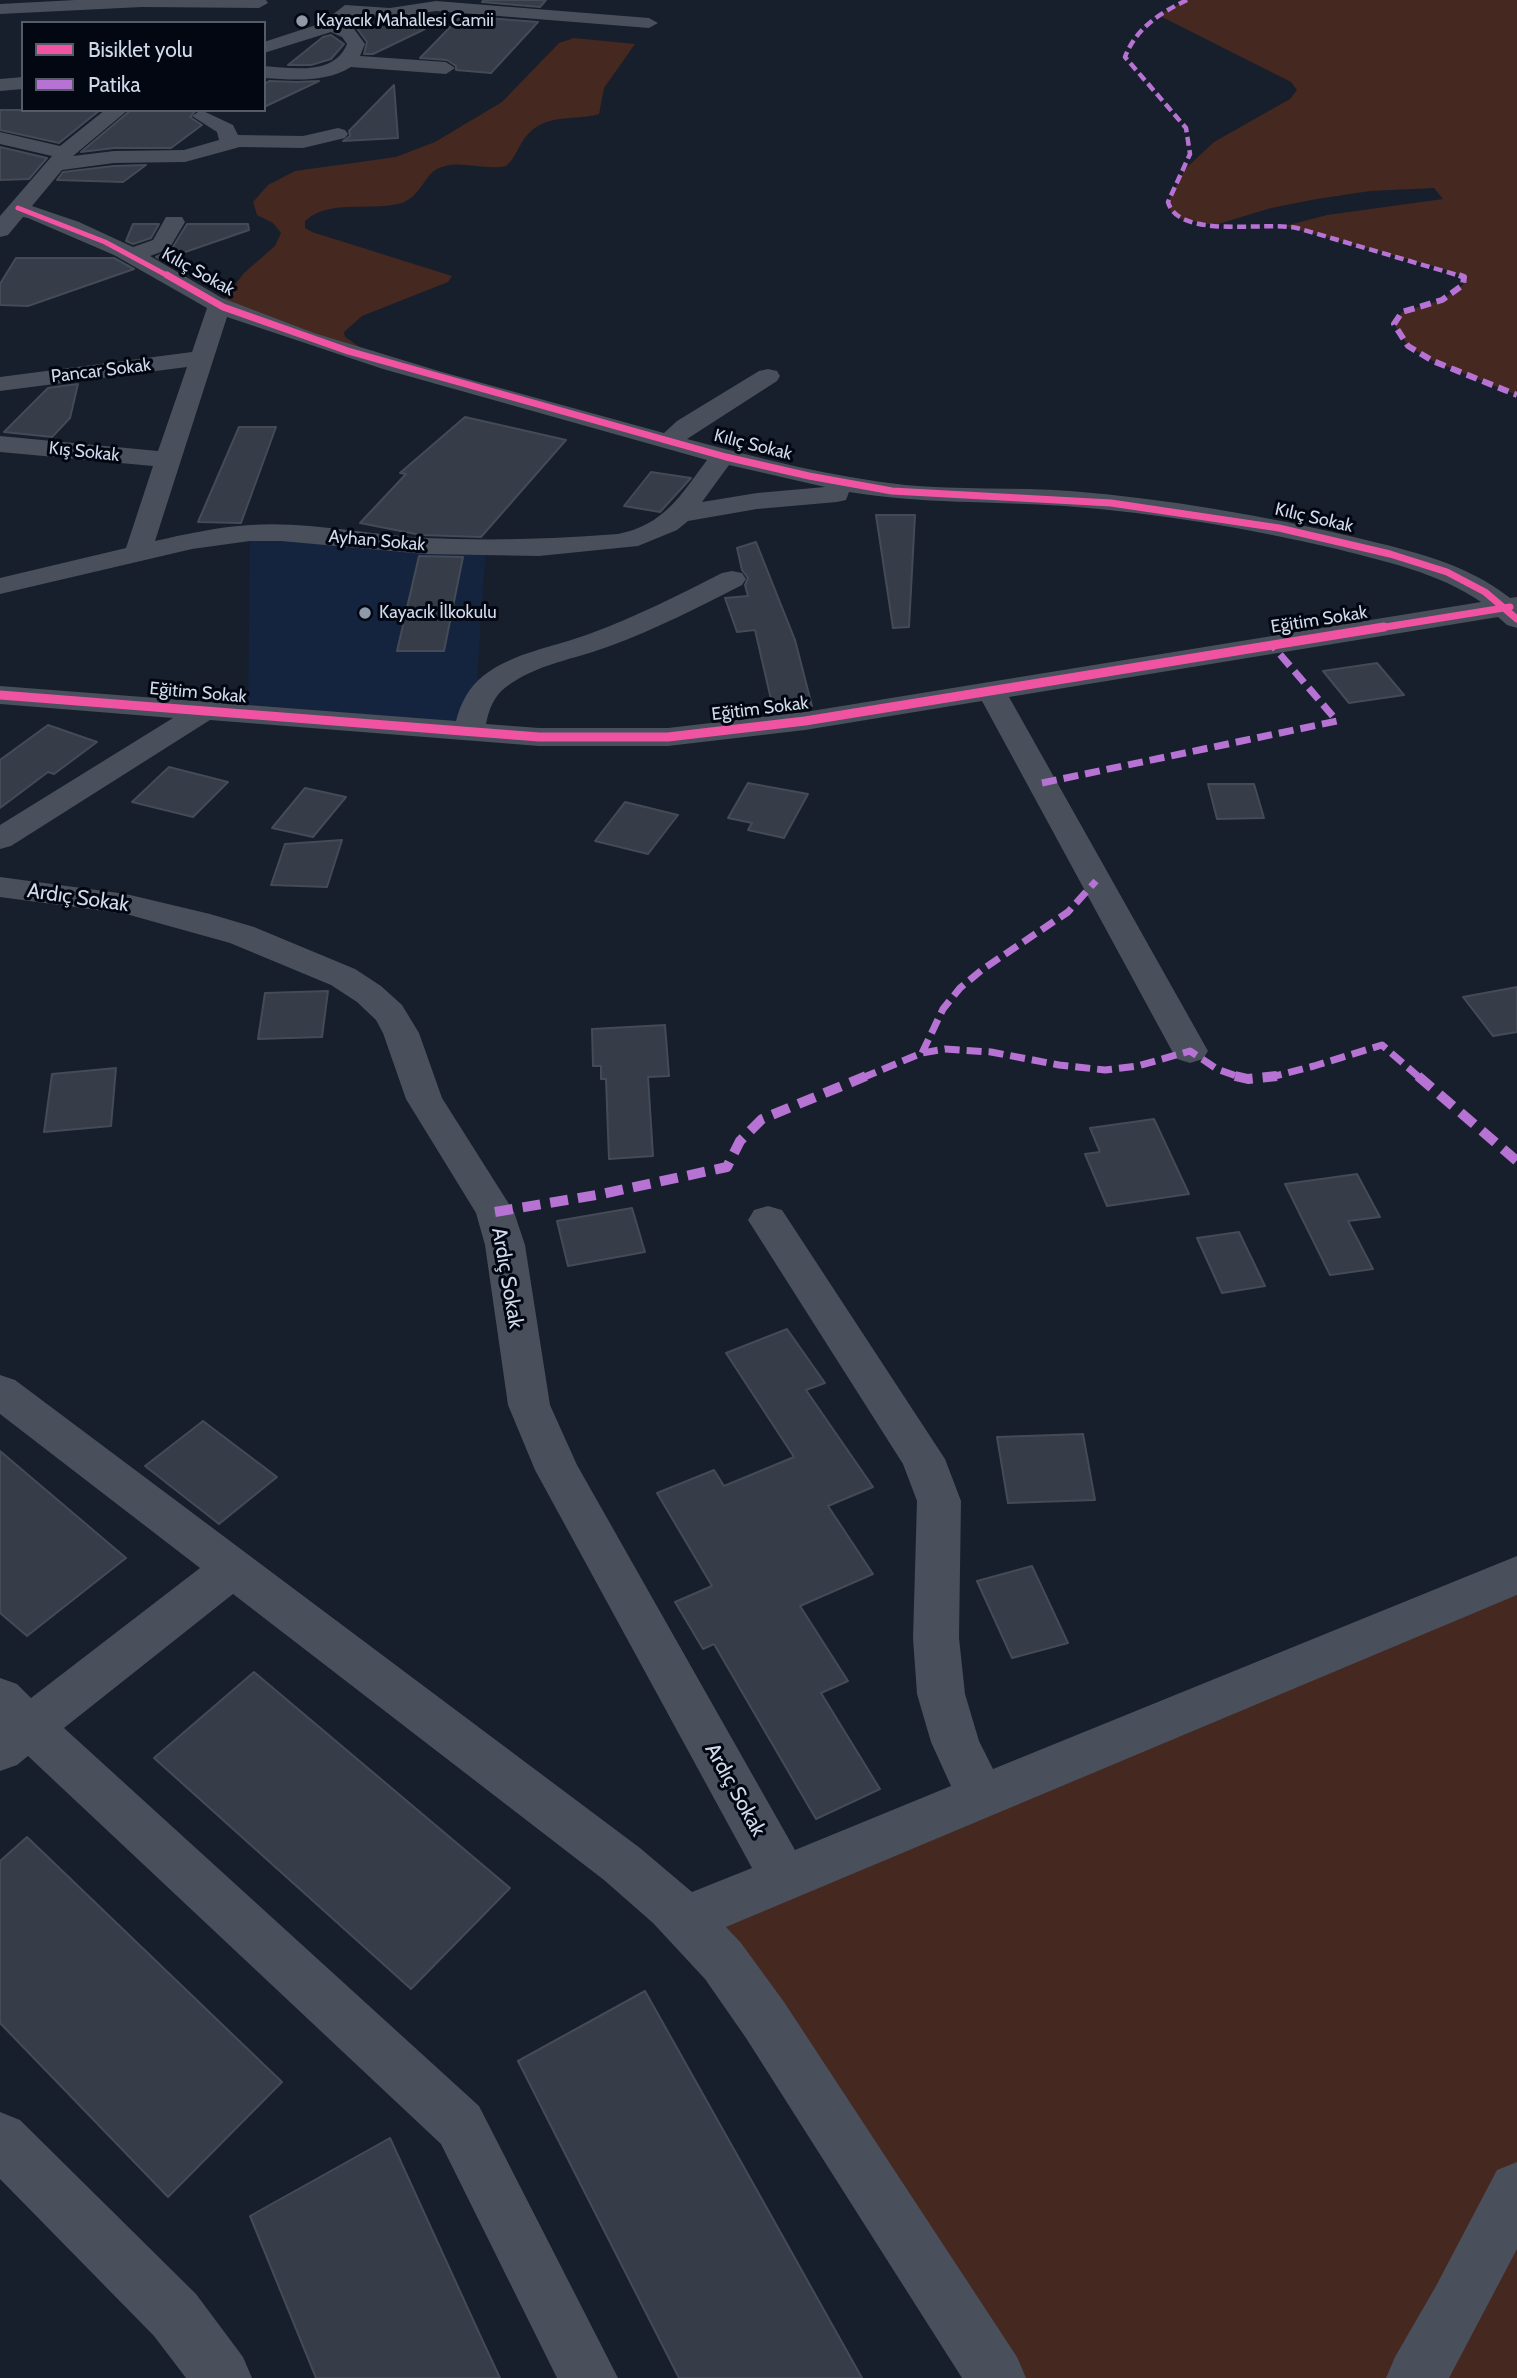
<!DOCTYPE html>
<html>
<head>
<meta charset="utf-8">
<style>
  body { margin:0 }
  #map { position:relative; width:1517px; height:2378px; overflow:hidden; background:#171f2c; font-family:Cabin,sans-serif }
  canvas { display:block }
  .legend { position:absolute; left:21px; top:21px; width:245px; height:91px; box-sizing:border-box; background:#030711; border:2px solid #555b68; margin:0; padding:9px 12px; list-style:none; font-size:21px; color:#d0daea }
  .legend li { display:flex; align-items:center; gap:14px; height:35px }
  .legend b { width:35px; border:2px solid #555b68 }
</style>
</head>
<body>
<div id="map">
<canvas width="1517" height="2378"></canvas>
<ul class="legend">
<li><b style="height:9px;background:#f153a3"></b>Bisiklet yolu</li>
<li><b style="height:9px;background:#b673d3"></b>Patika</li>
</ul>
</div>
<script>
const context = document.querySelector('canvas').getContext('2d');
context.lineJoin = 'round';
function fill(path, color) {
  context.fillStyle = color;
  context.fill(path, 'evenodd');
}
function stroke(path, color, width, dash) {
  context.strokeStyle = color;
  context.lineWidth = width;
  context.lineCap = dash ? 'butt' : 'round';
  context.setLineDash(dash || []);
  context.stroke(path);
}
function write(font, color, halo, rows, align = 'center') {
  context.font = font + ' Cabin,sans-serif';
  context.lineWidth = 6;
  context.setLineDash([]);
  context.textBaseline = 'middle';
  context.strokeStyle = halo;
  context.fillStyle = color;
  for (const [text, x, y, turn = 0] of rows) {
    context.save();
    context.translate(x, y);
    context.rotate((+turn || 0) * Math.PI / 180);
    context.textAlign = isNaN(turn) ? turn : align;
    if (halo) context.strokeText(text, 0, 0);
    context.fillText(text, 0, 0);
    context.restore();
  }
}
const built = new Path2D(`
  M250 533 486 547 477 678 494 682 469 732 248 715Z`);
const green = new Path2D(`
  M1187 0H1517V395L1433 361 1408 346 1394 324 1402 312 1442 300 1463 285 1464 277 1440 268 1285 226 1327 215 1443 199 1434 188 1370 191 1317 199 1271 208 1215 225 1181 219 1171 212 1168 202 1185 169 1214 142 1290 99 1297 90 1291 82 1158 15Z
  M574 38 635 44 604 88 599 114C575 121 549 113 529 133 519 143 516 158 506 166 485 171 463 160 442 167 423 172 423 198 398 204 368 211 329 199 305 221V228L312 232 452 276 448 282 362 316 344 332 345 337 364 350 219 306 244 273 275 246 281 233 273 223 257 215 253 202 268 185 295 171 396 157 435 142 502 102 559 43Z
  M1517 1575V2378H996L684 1920Z`);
const building = new Path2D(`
  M484 0H546L540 7 482 2Z
  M461 16 538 22 491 73 456 70V66L447 60 420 58Z
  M352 21 425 29 373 54H364L367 42 356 27 348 23Z
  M331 35 344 44 331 59 311 65H288L323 37Z
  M269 81 297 82 319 81 264 107V85Z
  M394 85 398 138 343 141 350 136 349 131Z
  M0 110H100L59 143 0 130Z
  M131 110H196L190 117 202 125 171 148H114L81 152Z
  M0 147 47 158 29 179 0 180Z
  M146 165 123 182 57 180 63 172 114 166Z
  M133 224H159L151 238 133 244 126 241Z
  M187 224H248L249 230 162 260 156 257 171 250Z
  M16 258H114L134 269 28 306 0 305V284Z
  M78 384 70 418 52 437 4 432 48 388Z
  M465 417 566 440 481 537 421 535 360 523 406 474 400 473Z
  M239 427H276L241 523 198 522Z
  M651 472 691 478 660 512 624 506Z
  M876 515H915L909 627 893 628Z
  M756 542 795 640 812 706 773 708 755 630 737 632 725 598 748 596 745 585 748 578 742 570 737 548Z
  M419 556 463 557 444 651H397Z
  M1377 663 1404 695 1349 703 1323 671Z
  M48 725 97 742 54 774 48 772 0 808V760Z
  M169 767 228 782 193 817 132 802Z
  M748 783 808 794 784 838 748 830 752 823 728 818Z
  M1208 784H1254L1264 818 1217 819Z
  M305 788 346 797 313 837 272 828Z
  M625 802 678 815 648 854 595 841Z
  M342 840 327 887 271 885 285 844Z
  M1517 987V1032L1493 1036 1463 997Z
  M328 991 322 1037 258 1039 265 993Z
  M665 1025 669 1076 648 1077 653 1156 609 1159 606 1079H601V1066H593L592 1029Z
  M116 1068 111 1126 44 1132 52 1074Z
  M1154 1119 1189 1194 1107 1206 1085 1154 1100 1152 1090 1128Z
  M1357 1174 1380 1217 1348 1221 1373 1269 1330 1275 1285 1184Z
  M632 1208 645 1252 568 1266 557 1221Z
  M1239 1232 1265 1286 1222 1293 1197 1238Z
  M787 1329 825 1383 806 1390 873 1487 828 1506 873 1574 800 1606 848 1681 821 1693 880 1789 816 1819 714 1644 703 1649 675 1602 712 1586 657 1493 714 1470 724 1486 794 1457 726 1353Z
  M203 1421 277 1477 219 1524 145 1466Z
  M1083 1434 1095 1500 1008 1503 997 1437Z
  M0 1451 126 1558 27 1636 0 1613Z
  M1032 1566 1068 1643 1012 1658 977 1581Z
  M254 1672 510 1888 411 1989 154 1758Z
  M27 1837 282 2082 168 2197 0 2023V1861Z
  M645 1991 745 2169 862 2378H679L518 2061Z
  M390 2138 480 2335 500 2378H316L250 2216Z`);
const minor = new Path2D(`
  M75 0H266L268 3 259 8 142 7 0 14V4Z
  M436 1 649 18 658 23 649 28 436 11 390 18H350L343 24 354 29 365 44 360 56 446 62 455 68 446 74 351 67C325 83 293 80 264 78V66C292 68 334 76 347 44L342 37 331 32 264 53V42L322 23 345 5 390 8Z
  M23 77V89L0 91V79Z
  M105 110H128L73 156 114 151 184 150 219 140 217 132 192 116 201 110 233 125 238 135 303 136 338 128 345 130 348 134 345 138 303 148 240 147 185 162 114 163 62 170 32 206 79 222 133 247 153 240 166 217H182L185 222 169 249 150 256 222 298 314 333 442 372 664 433 677 421 759 371 768 369 777 371 780 376 777 381 687 439C758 458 832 477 905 485 960 490 1015 487 1070 491 1167 499 1263 515 1358 538 1411 551 1466 563 1510 598L1517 597V628L1507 625 1498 617 1009 697 1208 1051 1203 1059 1190 1063 1177 1059 1172 1051 982 701 805 730 668 746H539L210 720 11 846 0 849V825L173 718 0 704V686L456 721C460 704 469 687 483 676 514 652 554 647 589 634 635 617 679 595 722 573L732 571 742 573 746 579 742 585C699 607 656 629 610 646 576 659 536 664 506 687 494 696 489 709 486 724L539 728H668L805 712 1481 602C1439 573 1387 562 1337 549 1248 528 1157 513 1065 506 993 501 921 504 849 492L846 500 837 502 757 509 688 521 677 530 638 546 539 556 425 554 281 541H250L192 549 0 594V578L126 548 153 466 0 452V436L158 451 187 367 0 391V377L192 352 207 308 114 255 28 218 23 217 8 235 0 237V216L52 156 0 144V132L60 146ZM227 317 383 369 707 460C681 495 664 525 618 534 554 539 490 541 426 538 368 535 308 521 250 525 218 527 186 534 155 541ZM729 465 825 487 757 493 702 502Z
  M0 877 126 894 210 914 254 927 355 969 381 986 402 1005 419 1033 442 1098 514 1212 525 1245 550 1405 577 1465 795 1850 951 1786 931 1742 917 1694 913 1638 917 1501 903 1464 748 1220 754 1210 768 1206 782 1210 945 1459 961 1501 959 1638 965 1694 979 1741 993 1769 1517 1556V1595L726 1927 741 1943 784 2002 1017 2357 1026 2378H962L746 2038 705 1979 653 1923 604 1880 233 1594 64 1728 479 2106 618 2378H557L441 2144 28 1756 17 1765 0 1771V1678L17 1684 31 1698 200 1568 0 1414V1375L15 1380 640 1848 692 1892 752 1868 535 1470 508 1405 485 1245 476 1213 406 1099 383 1033 376 1020 357 1002 331 985 230 943 126 914 0 897Z
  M0 2112 20 2120 196 2294 243 2357 252 2378H186L154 2336 0 2179Z
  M1517 2162V2249L1449 2378H1386L1395 2357 1436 2286 1497 2170Z`);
const quietFar3 = new Path2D(`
  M1187 0C1160 13 1136 28 1125 57L1186 128 1190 154 1168 202C1179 240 1265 221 1297 228L1464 277`);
const quietFar2 = new Path2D(`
  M1459 275 1464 277 1463 285 1442 300 1402 312 1394 324 1408 346 1433 361 1517 395`);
const quietFar1 = new Path2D(`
  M1042 783 1337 721 1272 645
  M922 1053 943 1009 960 988 983 969 1068 912 1096 881
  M862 1078 922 1053 945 1049 991 1052 1059 1065 1105 1070 1138 1066 1190 1051 1217 1069 1242 1078
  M1267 1078 1314 1066 1382 1045 1420 1078`);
const quiet = new Path2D(`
  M1235 1076 1248 1079 1277 1076
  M1418 1076 1517 1161
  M495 1212 602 1194 727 1167 740 1141 762 1119 866 1076`);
const cyclewayFar2 = new Path2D(`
  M18 208 105 242 170 277`);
const cyclewayFar1 = new Path2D(`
  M167 275 223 307 348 351 726 457 809 476 892 491 1111 503 1279 528 1390 554 1447 572 1485 592 1517 619
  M1373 629 1510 607`);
const cycleway = new Path2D(`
  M0 695 539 737H668L805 721 1384 627`);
const markers = [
  [302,21,7,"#8f99a8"],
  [365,613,7,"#8f99a8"]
];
const farPoinames = [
  ["Kayacık Mahallesi Camii",316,21],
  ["Kayacık İlkokulu",379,613]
];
const farStreetnames = [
  ["Kılıç Sokak",198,272,29],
  ["Pancar Sokak",101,371,-7],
  ["Kılıç Sokak",753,445,14],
  ["Kış Sokak",84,452,6],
  ["Kılıç Sokak",1314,518,13],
  ["Ayhan Sokak",377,541,5],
  ["Eğitim Sokak",1319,620,-9],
  ["Eğitim Sokak",198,693,5],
  ["Eğitim Sokak",760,709,-7]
];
const streetNames = [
  ["Ardıç Sokak",78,898,8],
  ["Ardıç Sokak",507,1278,80],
  ["Ardıç Sokak",735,1790,61]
];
fill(built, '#14243f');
fill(green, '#452820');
fill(building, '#363d48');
stroke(building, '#444a56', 2);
fill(minor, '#494f5b');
stroke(quietFar3, '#b673d3', 4.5, [9, 4.5]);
stroke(quietFar2, '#b673d3', 6, [11, 6]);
stroke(quietFar1, '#b673d3', 7, [15, 7]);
stroke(quiet, '#b673d3', 10, [18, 10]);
stroke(cyclewayFar2, '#f153a3', 5);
stroke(cyclewayFar1, '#f153a3', 7);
stroke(cycleway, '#f153a3', 9);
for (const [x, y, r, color] of markers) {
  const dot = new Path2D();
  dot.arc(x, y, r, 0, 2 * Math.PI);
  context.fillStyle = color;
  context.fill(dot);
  stroke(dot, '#030711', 2.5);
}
write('18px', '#d0daea', '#030711', farPoinames, 'left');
write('18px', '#d0daea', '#030711', farStreetnames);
write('21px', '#d0daea', '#030711', streetNames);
</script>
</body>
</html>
